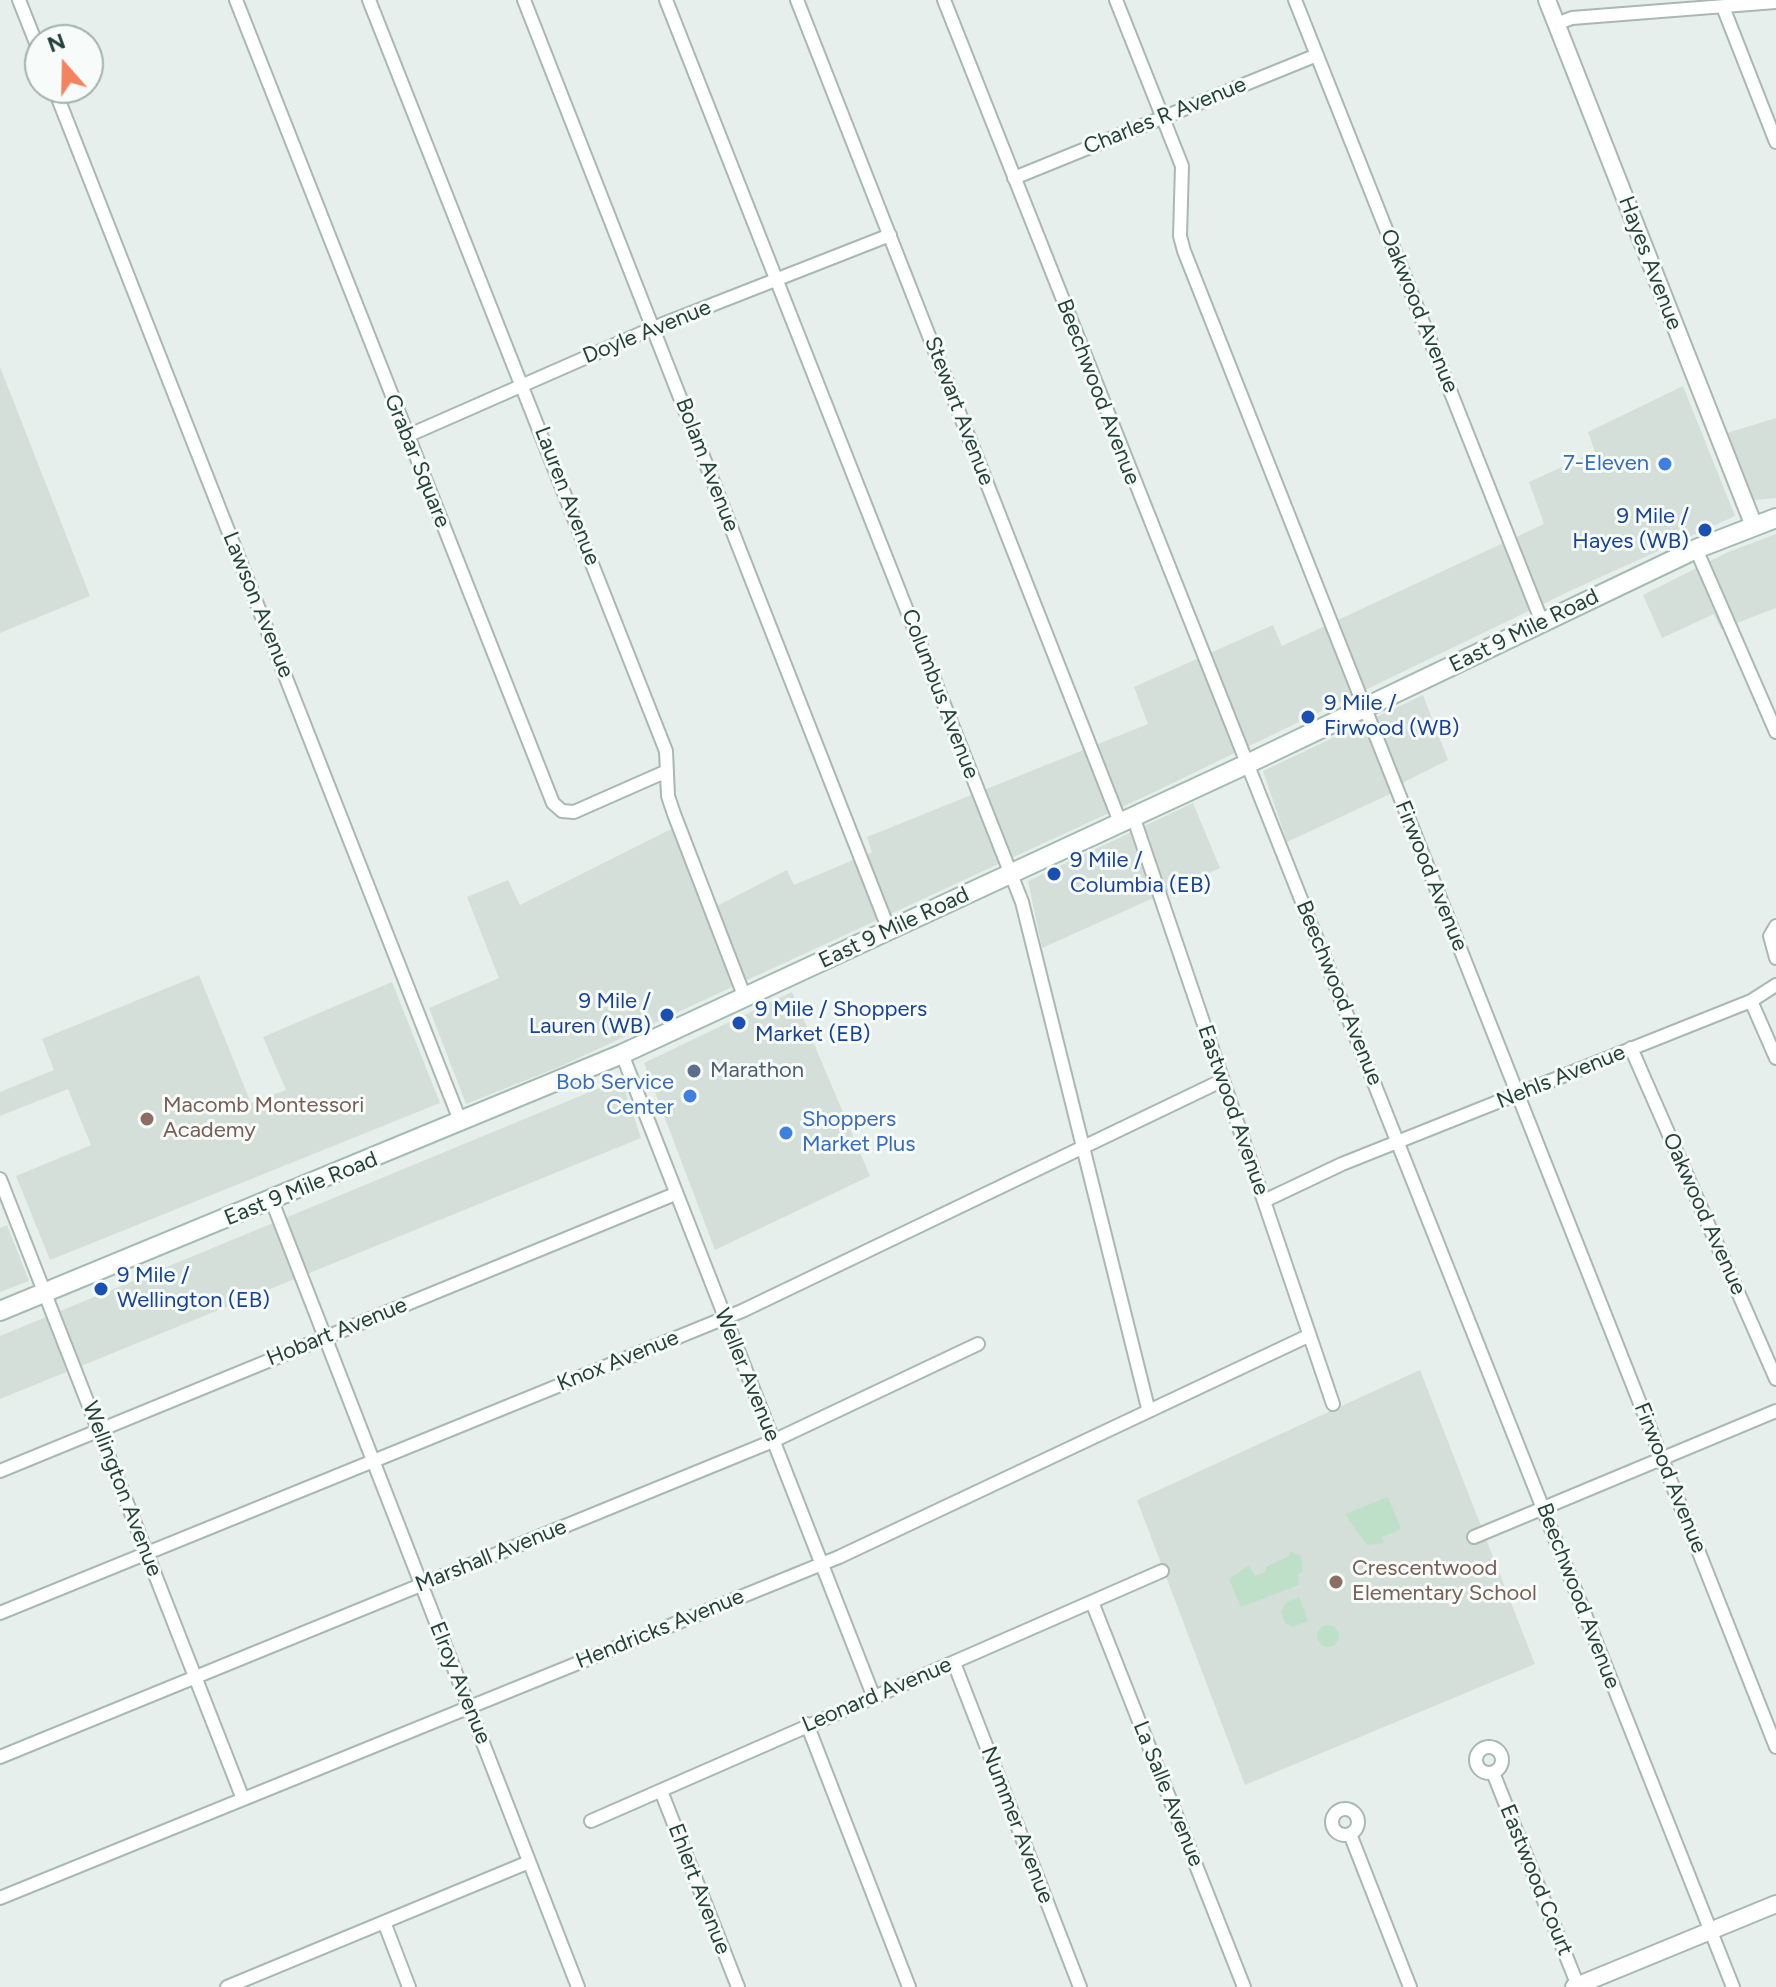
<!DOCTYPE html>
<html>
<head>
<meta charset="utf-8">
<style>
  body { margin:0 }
  #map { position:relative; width:1776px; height:1987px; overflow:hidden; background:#e6efeb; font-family:Figtree,sans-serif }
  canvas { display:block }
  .north { position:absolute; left:24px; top:24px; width:80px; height:80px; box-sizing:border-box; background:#f7fbf9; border:2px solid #a3b1ad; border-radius:50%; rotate:340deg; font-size:22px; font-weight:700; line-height:32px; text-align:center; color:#24423a }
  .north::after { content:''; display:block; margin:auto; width:28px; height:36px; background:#f4845f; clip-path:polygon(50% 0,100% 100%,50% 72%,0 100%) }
</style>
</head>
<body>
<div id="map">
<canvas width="1776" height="1987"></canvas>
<div class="north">N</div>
</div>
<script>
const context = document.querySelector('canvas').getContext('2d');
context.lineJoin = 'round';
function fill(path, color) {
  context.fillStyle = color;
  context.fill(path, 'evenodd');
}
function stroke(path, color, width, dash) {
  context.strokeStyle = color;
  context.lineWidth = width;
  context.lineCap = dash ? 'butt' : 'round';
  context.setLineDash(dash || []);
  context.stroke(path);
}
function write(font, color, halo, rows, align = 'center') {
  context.font = font + ' Figtree,sans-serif';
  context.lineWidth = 6;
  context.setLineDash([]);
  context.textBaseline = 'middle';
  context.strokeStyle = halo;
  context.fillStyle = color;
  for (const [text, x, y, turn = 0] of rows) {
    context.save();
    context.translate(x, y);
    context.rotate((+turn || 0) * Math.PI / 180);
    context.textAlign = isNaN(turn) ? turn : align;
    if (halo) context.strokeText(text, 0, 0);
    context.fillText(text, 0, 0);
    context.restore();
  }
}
const built = new Path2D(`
  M0 367 90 596 0 633Z
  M1683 386 1735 516 1572 590 1148 795 559 1067 466 1104 429 1008 499 978 467 897 508 880 520 905 671 829 705 912 787 870 794 885 872 852 867 837 1148 724 1134 687 1273 625 1282 646 1544 524 1529 482 1595 452 1588 432Z
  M1776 418V498L1754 500 1727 433Z
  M1776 534V608L1721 629 1714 614 1662 638 1643 595 1728 552Z
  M1423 695 1448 760 1406 781 1390 794 1287 842 1263 771Z
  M1193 803 1220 868 1042 948 1028 881Z
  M199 975 251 1103 286 1090 263 1037 392 982 440 1103 50 1260 16 1176 91 1145 68 1089 0 1116V1092L54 1070 42 1039Z
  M792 992 870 1176 715 1250 644 1063Z
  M621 1079 641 1138 0 1399V1336Z
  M7 1225 29 1281 0 1292V1228Z
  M1420 1370 1535 1664 1245 1785 1137 1500Z`);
const green = new Path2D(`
  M1388 1497 1401 1529 1382 1537 1384 1543 1367 1545 1345 1514Z
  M1290 1551 1301 1556 1303 1571 1298 1575 1299 1585 1241 1607 1229 1579 1249 1565 1255 1576 1266 1572V1567L1289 1556Z
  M1299 1597 1308 1621 1293 1627 1285 1623 1281 1612 1286 1602Z
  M1317 1636a11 11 0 1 1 22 0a11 11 0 1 1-22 0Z`);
const minor = new Path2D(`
  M19 0 40 53
  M236 0 553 803 562 811 574 812 667 771
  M369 0 666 751 668 796 674 814 745 998
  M524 0 889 930
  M666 0 1022 902 1148 1408
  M797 0 1120 822
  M944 0 1733 1987
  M1116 0 1182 166 1180 236 1184 251 1776 1747
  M1295 0 1542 622
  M1723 7 1776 142
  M1556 24 1572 18 1776 2
  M54 88 461 1123
  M1014 178 1317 55
  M407 436 653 328 890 235
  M1696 549 1776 732
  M1133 816 1333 1404
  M1776 926 1770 936 1776 958
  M1751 1001 1776 1058
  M1631 1048 1776 1379
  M622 1054 873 1695
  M0 1179 243 1799
  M272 1201 578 1987
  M1264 1201 1342 1164 1751 1001 1776 985
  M0 1471 675 1194
  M1474 1537 1776 1411
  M1092 1602 1244 1987
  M0 1613 742 1311 1223 1080
  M954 1663 1080 1987
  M807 1724 909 1987
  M1476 1760a13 13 0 1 1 26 0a13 13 0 1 1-26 0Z
  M0 1757 773 1441 978 1344
  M1494 1775 1578 1986
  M661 1791 738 1987
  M1332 1822a13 13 0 1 1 26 0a13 13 0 1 1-26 0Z
  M591 1821 1162 1571
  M1350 1834 1410 1987
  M0 1898 839 1557 1308 1336
  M384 1922 409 1987
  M227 1987 529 1862`);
const tertiary = new Path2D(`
  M1547 0 1754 526
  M1574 1987 1776 1904`);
const secondary = new Path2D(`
  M0 1311 622 1054 1247 764 1696 549 1776 518`);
const markers = [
  [1665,464,8,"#3f7fe0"],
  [1705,530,8,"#1a4fb4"],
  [1308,717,8,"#1a4fb4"],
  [1054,874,8,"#1a4fb4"],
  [667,1015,8,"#1a4fb4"],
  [739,1023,8,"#1a4fb4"],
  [694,1071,8,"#5c6f8a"],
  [690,1096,8,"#3f7fe0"],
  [147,1119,8,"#8d6e63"],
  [786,1133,8,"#3f7fe0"],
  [101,1289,8,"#1a4fb4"],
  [1336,1582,8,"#8d6e63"]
];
const streetNames = [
  ["Charles R Avenue",1165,116,-22],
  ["Hayes Avenue",1650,263,69],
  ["Oakwood Avenue",1419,311,68],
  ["Doyle Avenue",647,332,-22],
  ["Beechwood Avenue",1098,392,69],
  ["Stewart Avenue",959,411,69],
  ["Grabar Square",417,461,68],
  ["Bolam Avenue",707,465,69],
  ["Lauren Avenue",567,496,69],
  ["Lawson Avenue",258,605,68],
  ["East 9 Mile Road",1524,631,-26],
  ["Columbus Avenue",940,694,69],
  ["Firwood Avenue",1431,876,68],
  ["East 9 Mile Road",894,928,-25],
  ["Beechwood Avenue",1339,993,68],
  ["Nehls Avenue",1561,1077,-22],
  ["Eastwood Avenue",1233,1110,71],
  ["East 9 Mile Road",301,1189,-22],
  ["Oakwood Avenue",1704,1214,66],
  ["Hobart Avenue",337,1332,-22],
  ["Knox Avenue",618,1361,-22],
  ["Weller Avenue",747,1375,68],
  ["Firwood Avenue",1670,1478,68],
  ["Wellington Avenue",122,1489,69],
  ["Marshall Avenue",491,1556,-22],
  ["Beechwood Avenue",1578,1596,69],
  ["Hendricks Avenue",660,1629,-22],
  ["Elroy Avenue",460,1683,68],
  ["Leonard Avenue",877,1695,-23],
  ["La Salle Avenue",1168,1794,68],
  ["Nummer Avenue",1017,1825,69],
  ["Eastwood Court",1536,1880,68],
  ["Ehlert Avenue",699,1889,69]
];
const shopNames = [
  ["7-Eleven",1649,464],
  ["Bob Service",674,1083],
  ["Center",674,1108],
  ["Shoppers",802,1120,"left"],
  ["Market Plus",802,1145,"left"]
];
const transitNames = [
  ["9 Mile /",1689,517,"right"],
  ["Hayes (WB)",1689,542,"right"],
  ["9 Mile /",1324,704],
  ["Firwood (WB)",1324,729],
  ["9 Mile /",1070,861],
  ["Columbia (EB)",1070,886],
  ["9 Mile /",651,1002,"right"],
  ["Lauren (WB)",651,1027,"right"],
  ["9 Mile / Shoppers",755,1010],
  ["Market (EB)",755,1035],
  ["9 Mile /",117,1276],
  ["Wellington (EB)",117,1301]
];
const serviceNames = [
  ["Marathon",710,1071]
];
const educationNames = [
  ["Macomb Montessori",163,1106],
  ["Academy",163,1131],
  ["Crescentwood",1352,1569],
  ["Elementary School",1352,1594]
];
fill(built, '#d4dfda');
fill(green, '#bfe0c8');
stroke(minor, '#a8b8b2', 16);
stroke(tertiary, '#a8b8b2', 20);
stroke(secondary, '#a4bbb3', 22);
stroke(minor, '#fff', 12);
stroke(tertiary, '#fff', 16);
stroke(secondary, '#fff', 18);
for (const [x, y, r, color] of markers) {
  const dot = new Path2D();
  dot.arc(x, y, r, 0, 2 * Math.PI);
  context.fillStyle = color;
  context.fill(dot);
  stroke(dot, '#f7fbf9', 3);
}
write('22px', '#24423a', '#f7fbf9', streetNames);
write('22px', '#366cbe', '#f7fbf9', shopNames, 'right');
write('22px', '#164399', '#f7fbf9', transitNames, 'left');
write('22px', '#4e5e75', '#f7fbf9', serviceNames, 'left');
write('22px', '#785e54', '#f7fbf9', educationNames, 'left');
</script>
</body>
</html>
